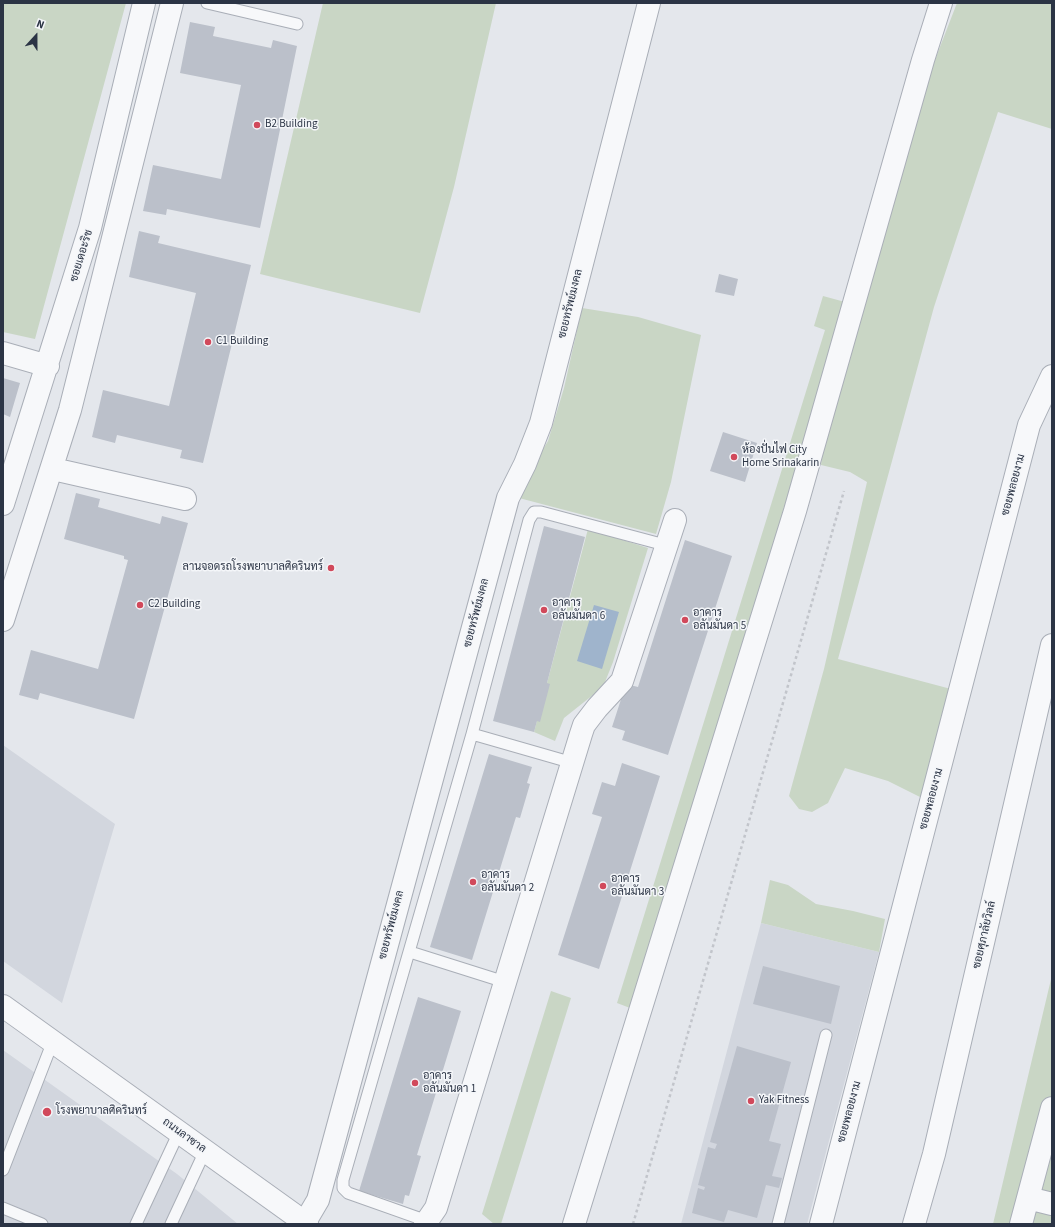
<!DOCTYPE html>
<html>
<head>
<meta charset="utf-8">
<style>
  body { margin:0 }
  #map { position:relative; width:1055px; height:1227px; overflow:hidden; background:#e4e7ec; font-family:"Source Sans 3",sans-serif }
  canvas { display:block }
  .frame { position:absolute; inset:0; border:4px solid #2b3445; pointer-events:none }
  .north { position:absolute; left:16px; top:16px; width:40px; height:40px; -webkit-text-stroke:3px #f4f6f9; paint-order:stroke; rotate:21deg; font-size:11px; font-weight:700; line-height:16px; text-align:center; color:#2b3445 }
  .north::after { content:''; display:block; margin:auto; width:14px; height:18px; background:#2b3445; clip-path:polygon(50% 0,100% 100%,50% 72%,0 100%) }
</style>
</head>
<body>
<div id="map">
<canvas width="1055" height="1227"></canvas>
<div class="frame"></div>
<div class="north">N</div>
</div>
<script>
const context = document.querySelector('canvas').getContext('2d');
context.lineJoin = 'round';
function fill(path, color) {
  context.fillStyle = color;
  context.fill(path, 'evenodd');
}
function stroke(path, color, width, dash) {
  context.strokeStyle = color;
  context.lineWidth = width;
  context.lineCap = dash ? 'butt' : 'round';
  context.setLineDash(dash || []);
  context.stroke(path);
}
function write(font, color, halo, rows, align = 'center') {
  context.font = font + ' "Source Sans 3",Sarabun,sans-serif';
  context.lineWidth = 3;
  context.setLineDash([]);
  context.textBaseline = 'middle';
  context.strokeStyle = halo;
  context.fillStyle = color;
  for (const [text, x, y, turn = 0] of rows) {
    context.save();
    context.translate(x, y);
    context.rotate((+turn || 0) * Math.PI / 180);
    context.textAlign = isNaN(turn) ? turn : align;
    if (halo) context.strokeText(text, 0, 0);
    context.fillText(text, 0, 0);
    context.restore();
  }
}
const built = new Path2D(`
  M3 745 115 824 62 1003 3 961Z
  M761 923 879 952 807 1224H681Z
  M3 1050 177 1174 238 1224H3Z`);
const green = new Path2D(`
  M3 3H126L35 339 3 332Z
  M323 3H496L454 187 420 313 260 274Z
  M957 3H1052V129L998 112 934 307 838 659 951 689 922 798 888 781 845 768 828 803 812 812 799 809 789 796 824 669 867 482 850 472 821 465 824 436 926 83Z
  M823 296 845 302 768 563 630 1008 617 1003 825 330 814 326Z
  M582 308 638 317 701 335 671 482 656 534 519 498 532 467 548 441 564 388Z
  M588 529 648 548 613 662 603 687 564 718 555 741 534 732Z
  M770 880 788 885 816 904 853 911 885 919 879 952 761 923Z
  M1052 975V1224H993Z
  M551 991 571 998 501 1224H494L482 1214Z`);
const water = new Path2D(`
  M594 605 619 612 602 669 577 661Z`);
const building = new Path2D(`
  M190 22 215 27 213 36 271 48 273 40 297 46 260 228 167 209 166 215 143 211 153 165 221 179 241 85 180 73Z
  M139 231 160 236 158 243 251 265 203 463 180 458 182 450 117 435 115 443 92 437 103 390 169 406 196 293 129 277Z
  M719 274 738 279 734 296 715 292Z
  M3 378 20 383 10 417 3 414Z
  M723 432 757 443 745 482 710 471Z
  M76 493 100 499 98 507 160 524 162 516 188 523 134 719 40 693 38 700 19 695 31 650 98 669 128 560 124 559V556L64 539Z
  M544 526 585 537 547 683 550 684 540 722 537 721 534 732 493 721Z
  M685 540 732 556 668 755 622 740 625 731 612 727 626 684 638 687Z
  M489 754 532 767 527 783 530 784 520 818 516 817 472 960 430 947Z
  M622 763 660 776 599 969 558 955 602 817 592 814 602 782 615 786Z
  M763 966 840 986 831 1024 753 1004Z
  M418 997 461 1011 417 1155 421 1156 409 1196 405 1195 403 1204 359 1191Z
  M737 1046 791 1062 769 1141 781 1144 772 1176 782 1178 779 1188 766 1185 757 1218 728 1210 724 1222 692 1213 698 1188 704 1190 705 1187 698 1185 708 1147 715 1149 717 1144 710 1142Z`);
const path = new Path2D(`
  M633 1224 844 491`);
const service = new Path2D(`
  M207 3 297 24
  M472 734 573 763
  M410 952 505 982
  M3 1170 53 1041
  M3 1208 42 1224
  M427 1221 348 1193 343 1188V1180L472 734 529 520 534 512H541L665 545
  M136 1224 179 1132
  M171 1224 205 1151
  M778 1224 826 1035`);
const minor = new Path2D(`
  M3 353 48 366
  M53 469 185 499
  M3 504 90 228 144 3
  M3 620 70 410 172 3
  M1028 1198 1052 1204
  M305 1222 318 1200 508 498 525 464 541 423 649 3
  M425 1224 436 1208 581 734 584 725 597 708 622 681 675 520
  M574 1224 795 511 923 60 941 3
  M821 1224 1029 425 1052 376
  M914 1224 934 1154 1052 645
  M1021 1224 1052 1108`);
const tertiary = new Path2D(`
  M3 1006 307 1224`);
const markers = [
  [257,125,4,"#d1495b"],
  [208,342,4,"#d1495b"],
  [734,457,4,"#d1495b"],
  [331,568,4,"#d1495b"],
  [140,605,4,"#d1495b"],
  [544,610,4,"#d1495b"],
  [685,620,4,"#d1495b"],
  [473,882,4,"#d1495b"],
  [603,886,4,"#d1495b"],
  [415,1083,4,"#d1495b"],
  [751,1101,4,"#d1495b"],
  [47,1112,5,"#d1495b"]
];
const poiNames = [
  ["B2 Building",265,125],
  ["C1 Building",216,342],
  ["ห้องปั่นไฟ City",742,451],
  ["Home Srinakarin",742,464],
  ["ลานจอดรถโรงพยาบาลศิครินทร์",323,568,"right"],
  ["อาคาร",552,604],
  ["อลันมันดา 6",552,617],
  ["C2 Building",148,605],
  ["อาคาร",693,614],
  ["อลันมันดา 5",693,627],
  ["อาคาร",481,876],
  ["อลันมันดา 2",481,889],
  ["อาคาร",611,880],
  ["อลันมันดา 3",611,893],
  ["อาคาร",423,1077],
  ["อลันมันดา 1",423,1090],
  ["Yak Fitness",759,1101],
  ["โรงพยาบาลศิครินทร์",56,1112]
];
const streetNames = [
  ["ซอยเดอะริช",82,256,-73],
  ["ซอยทรัพย์มงคล",571,304,-76],
  ["ซอยพลอยงาม",1014,485,-75],
  ["ซอยทรัพย์มงคล",477,613,-75],
  ["ซอยพลอยงาม",932,799,-75],
  ["ซอยทรัพย์มงคล",392,925,-75],
  ["ซอยศุภาลัยวิลล์",985,935,-77],
  ["ซอยพลอยงาม",850,1112,-75],
  ["ถนนลาซาล",184,1136,36]
];
fill(built, '#d2d6de');
fill(green, '#c9d6c5');
fill(water, '#9fb4cc');
fill(building, '#bbc0ca');
stroke(service, '#a9aeb7', 13);
stroke(minor, '#a9aeb7', 24);
stroke(tertiary, '#a9aeb7', 24);
stroke(path, '#c2c5cb', 2.5, [3, 3]);
stroke(service, '#f7f8fa', 11);
stroke(minor, '#f7f8fa', 22);
stroke(tertiary, '#f7f8fa', 22);
for (const [x, y, r, color] of markers) {
  const dot = new Path2D();
  dot.arc(x, y, r, 0, 2 * Math.PI);
  context.fillStyle = color;
  context.fill(dot);
  stroke(dot, '#f4f6f9', 1.5);
}
write('11px', '#2b3445', '#f4f6f9', poiNames, 'left');
write('11px', '#2b3445', '#f4f6f9', streetNames);
</script>
</body>
</html>
